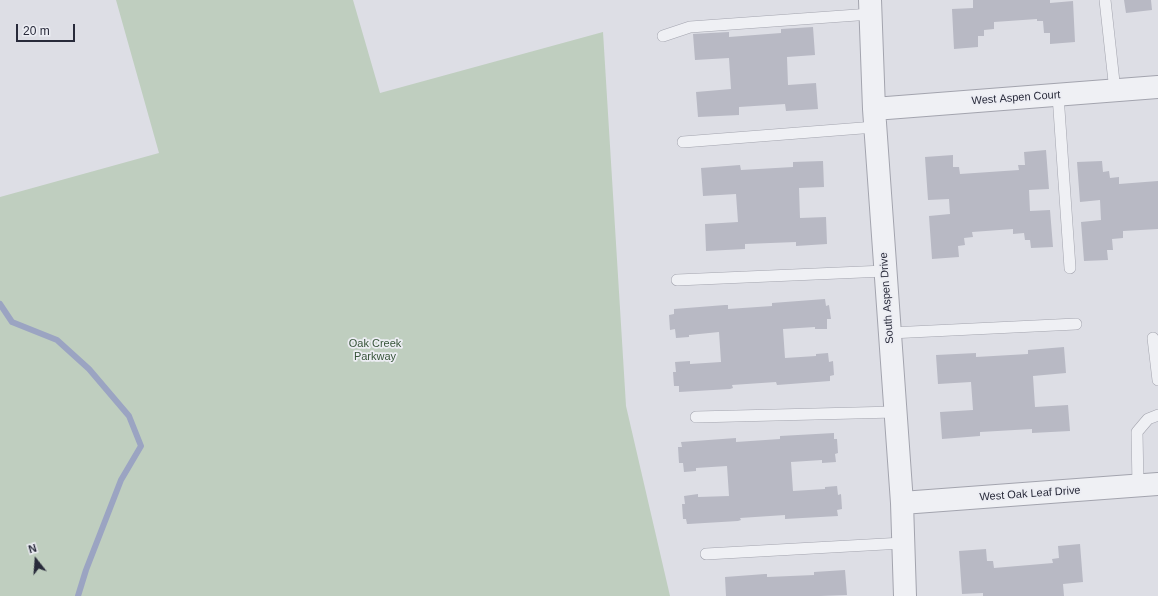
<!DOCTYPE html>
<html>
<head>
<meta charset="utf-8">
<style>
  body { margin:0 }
  #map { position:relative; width:1158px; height:596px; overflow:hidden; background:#dddee5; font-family:Arial,sans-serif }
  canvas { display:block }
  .north { position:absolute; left:16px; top:540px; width:40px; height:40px; -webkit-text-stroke:3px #ecedf3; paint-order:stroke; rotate:343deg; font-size:11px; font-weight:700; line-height:16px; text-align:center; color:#282a3a }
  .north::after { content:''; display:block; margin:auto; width:14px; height:18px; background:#282a3a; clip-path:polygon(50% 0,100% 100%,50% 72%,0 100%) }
  .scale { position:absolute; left:16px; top:24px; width:59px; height:18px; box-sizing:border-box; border:2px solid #282a3a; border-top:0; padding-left:5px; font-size:12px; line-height:14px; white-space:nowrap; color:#282a3a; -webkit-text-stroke:3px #ecedf3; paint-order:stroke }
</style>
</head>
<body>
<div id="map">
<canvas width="1158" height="596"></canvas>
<div class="north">N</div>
<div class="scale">20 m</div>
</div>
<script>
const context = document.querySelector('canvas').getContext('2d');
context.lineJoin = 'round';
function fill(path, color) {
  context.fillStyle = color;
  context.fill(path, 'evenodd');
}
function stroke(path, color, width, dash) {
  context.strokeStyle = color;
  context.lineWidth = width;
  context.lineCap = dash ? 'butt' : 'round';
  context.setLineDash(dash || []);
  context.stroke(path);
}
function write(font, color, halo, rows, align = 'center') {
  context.font = font + ' Arial,sans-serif';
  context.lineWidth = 3.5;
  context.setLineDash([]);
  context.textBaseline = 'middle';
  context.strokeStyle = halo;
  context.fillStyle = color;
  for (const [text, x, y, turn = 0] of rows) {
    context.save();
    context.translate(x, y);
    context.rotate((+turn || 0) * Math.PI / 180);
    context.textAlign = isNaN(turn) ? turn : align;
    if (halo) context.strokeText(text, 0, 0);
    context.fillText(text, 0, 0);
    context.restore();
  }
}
const green = new Path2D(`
  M116 0H353L380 93 603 32 626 406 670 596H0V197L159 153Z`);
const stream = new Path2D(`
  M0 304 12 322 57 340 89 369 129 416 141 446 121 480 86 570 78 596`);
const building = new Path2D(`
  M973 0H1050V3L1073 1 1075 42 1050 44V33H1044L1043 21H1037V19L994 22V29L984 30V36H978V47L954 49 952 9 973 8Z
  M1124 0H1151L1152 10 1126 13Z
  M813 27 815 55 787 57 788 85 816 83 818 109 786 111 785 104 739 107V115L698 117 696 92 731 89 729 58 695 60 693 34 729 32V37L781 33V29Z
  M1046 150 1049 189 1029 190 1030 211 1050 210 1053 247 1031 248 1030 240H1025L1024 233 1013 234V229L972 232 973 237 964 238 965 245 958 246 959 257 932 259 929 216 950 214 949 199 928 200 925 157 953 155V167H959L960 174 1019 170 1018 165H1025L1024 152Z
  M823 161 824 187 799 188 800 218 826 217 827 244 796 246V242L745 244V249L706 251 705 224 738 222 736 194 703 196 701 168 740 165 741 170 793 167V162Z
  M1102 161 1103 172 1109 171 1110 178 1119 177V184L1158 181V229L1123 231V238L1112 239 1113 250H1107L1108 260 1084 261 1081 222 1101 220 1100 200 1080 202 1077 162Z
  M825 299 826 306 829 305 831 319H827V329H815V327L783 329 785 358 816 356V354L828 353 829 362 833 361 834 375 830 376V381L777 385 776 382 732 385 733 388 730 389 679 392V386H674L673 372H676L675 362 690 361V364L721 362 719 332 689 335V337L676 338 675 329 670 330 669 315 674 314V309L725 305H728V309L772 306V303Z
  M1064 347 1066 373 1033 376 1035 407 1068 405 1070 431 1032 433V429L980 432V436L942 439 940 412 973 410 971 382 938 384 936 355 976 353V357L1028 354V350Z
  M834 433V439H837L838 453 835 454 836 462 822 463V460L791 462 793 491 825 489V487L837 486 838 495 841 494 842 509 837 510 838 516 785 519V515L740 518 741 520 738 521 688 524H687L686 519H683L682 504H685L684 496 698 494V497L729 496 727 466 696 468V471L684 472 683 463H679L678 447H682L681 442 736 438V442L780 439V436Z
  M1080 544 1083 582 1063 584 1064 596H983V593L962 594 959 551 986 549 987 561H993L994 568 1053 563 1052 559 1059 558 1058 546Z
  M845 570 847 595 820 596H726L725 577 765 574H767V577L814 575V572Z`);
const lane = new Path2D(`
  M1105 0 1115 91
  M663 36 690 27 871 14
  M1058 95 1070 268
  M683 142 875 127
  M677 280 885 271
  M890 333 1076 324
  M1153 338 1158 380
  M696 417 895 412
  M1138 486 1137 432 1148 419 1158 415
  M706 554 903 543`);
const street = new Path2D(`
  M870 0 874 109 902 503 905 596
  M874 109 1158 87
  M902 503 1158 484`);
const streetNames = [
  ["West Aspen Court",1016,98,-4],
  ["South Aspen Drive",887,298,-94],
  ["West Oak Leaf Drive",1030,494,-4]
];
const parkNames = [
  ["Oak Creek",375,344],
  ["Parkway",375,357]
];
fill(green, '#bfcebf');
stroke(stream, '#9ba4c2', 6);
fill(building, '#b8b9c4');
stroke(lane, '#a3a4ae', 12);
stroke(street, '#a3a4ae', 24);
stroke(lane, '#eff0f4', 11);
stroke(street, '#eff0f4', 22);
write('11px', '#282a3a', '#ecedf3', streetNames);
write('11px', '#375439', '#ecedf3', parkNames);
</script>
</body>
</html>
